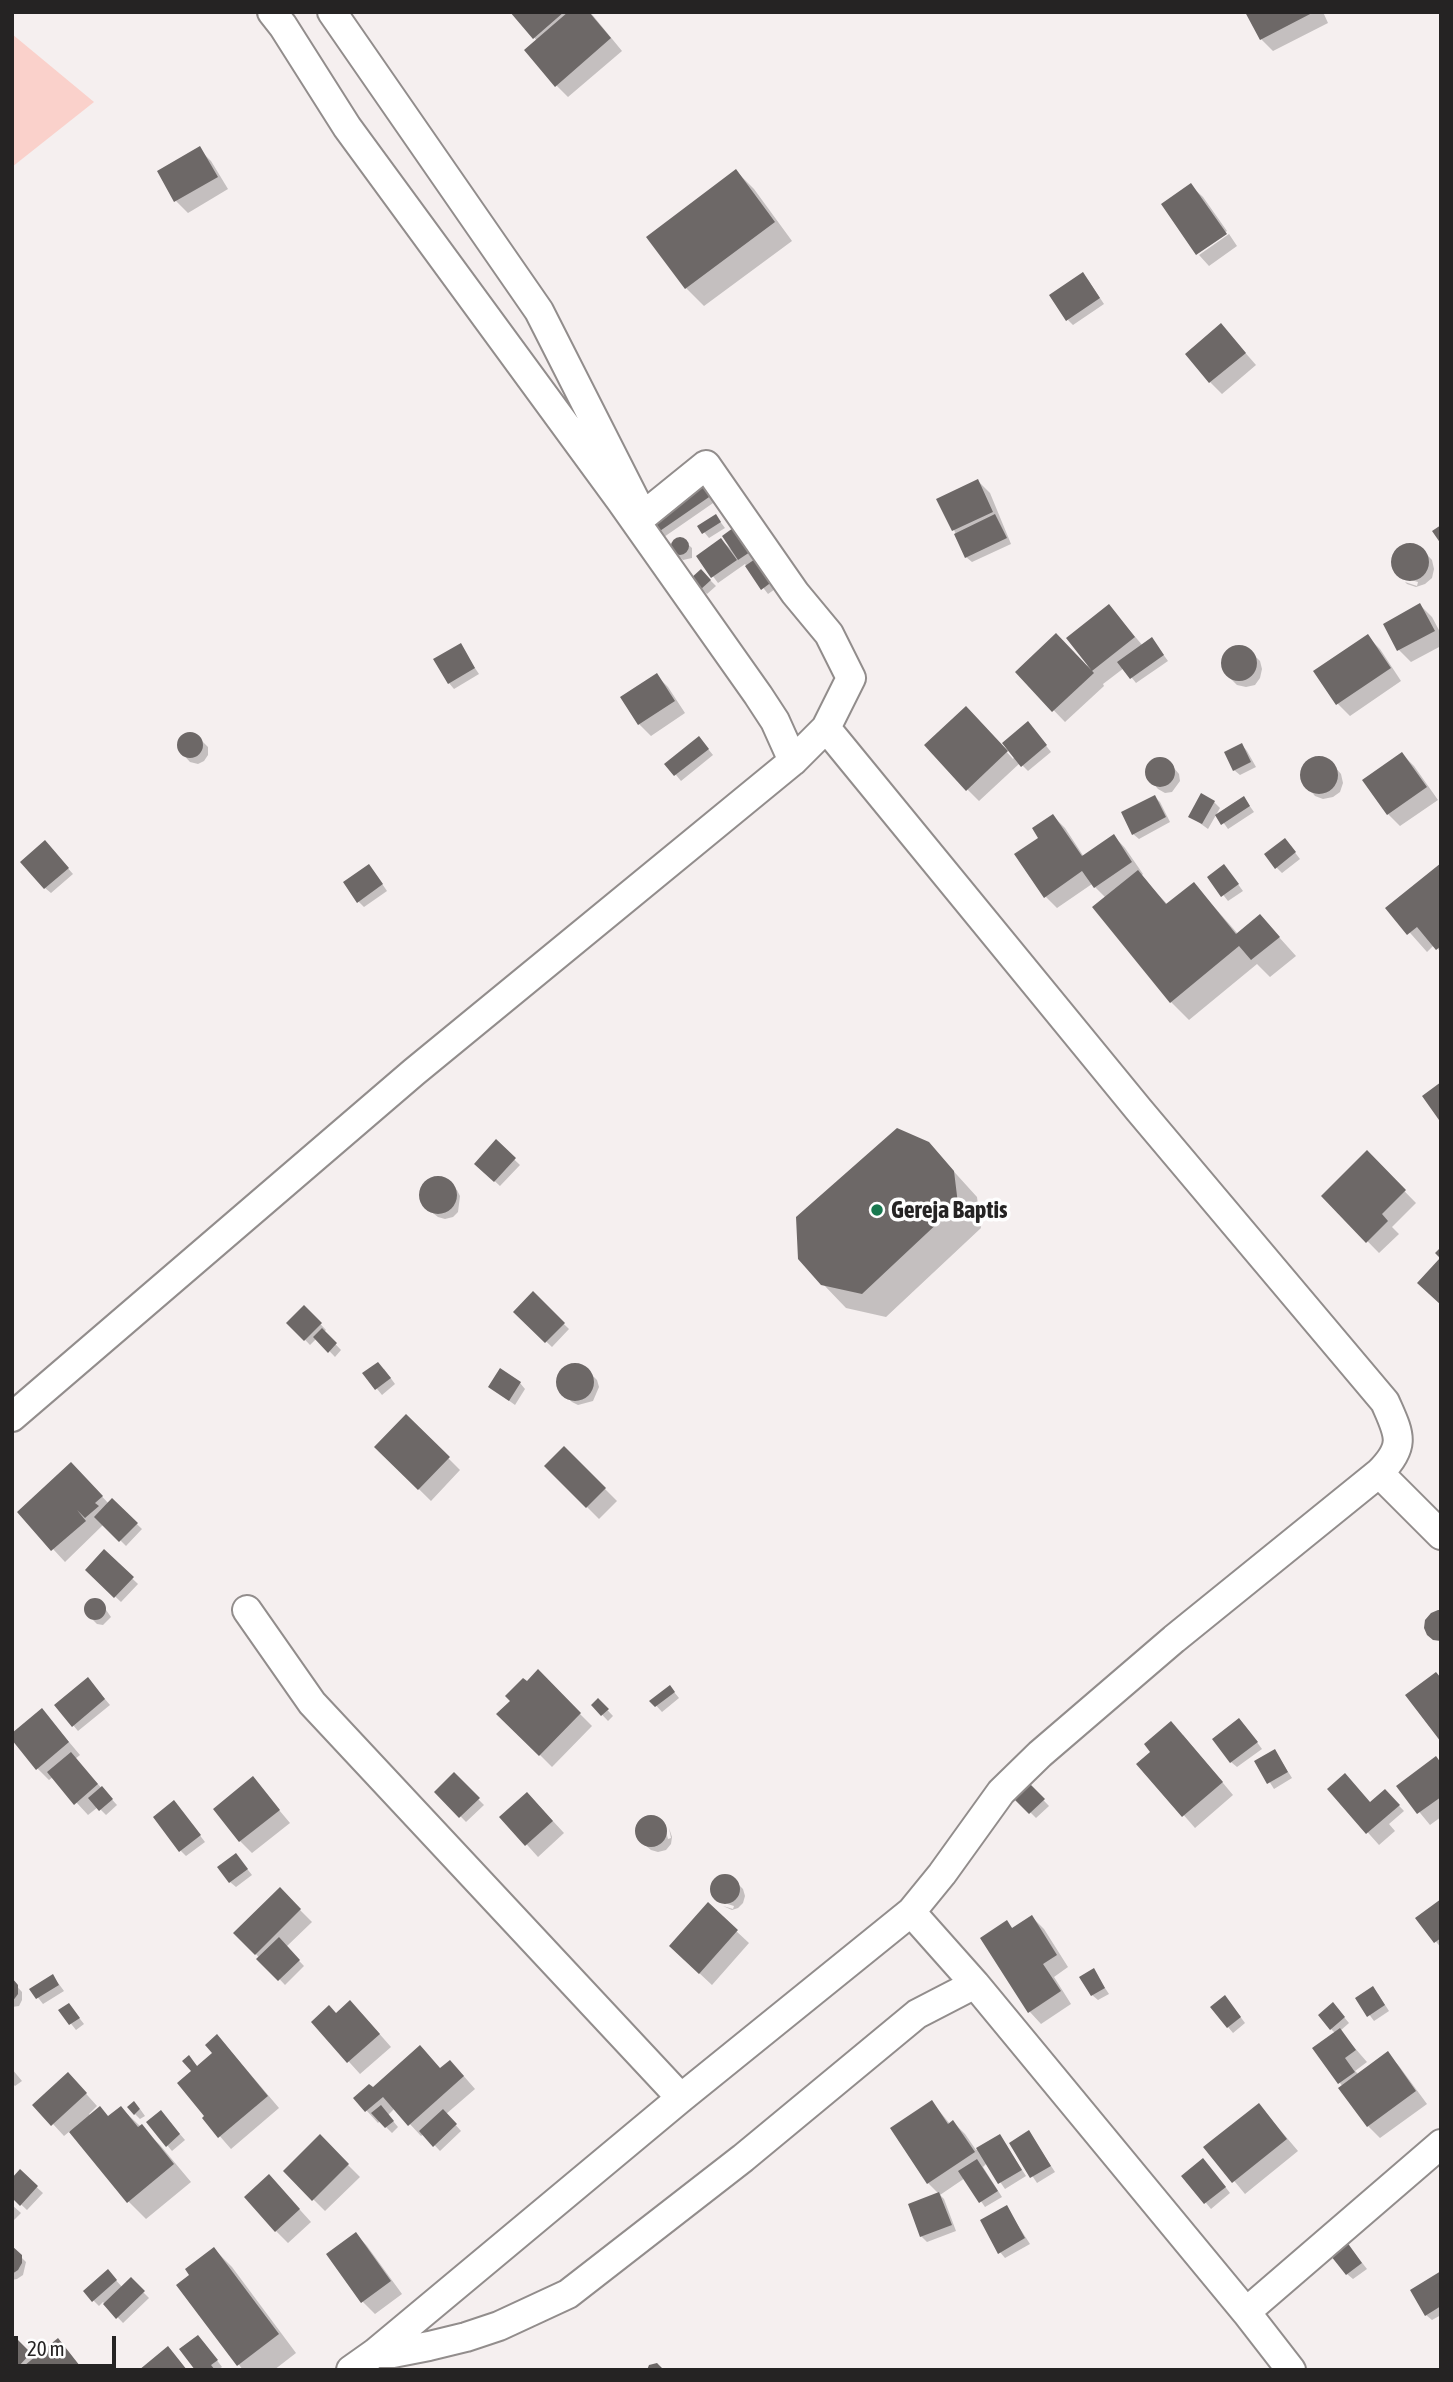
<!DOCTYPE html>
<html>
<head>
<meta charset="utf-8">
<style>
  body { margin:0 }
  #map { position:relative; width:1453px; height:2382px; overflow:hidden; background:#f5efef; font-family:"Asap Condensed",sans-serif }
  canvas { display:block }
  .frame { position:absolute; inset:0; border:14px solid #252323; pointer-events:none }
  .scale { position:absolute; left:14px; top:2336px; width:102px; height:32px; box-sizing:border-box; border:4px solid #252323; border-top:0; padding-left:9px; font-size:21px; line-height:24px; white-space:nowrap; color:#252323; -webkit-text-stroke:5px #fefefe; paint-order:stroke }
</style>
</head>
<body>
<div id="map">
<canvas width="1453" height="2382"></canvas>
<div class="frame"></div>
<div class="scale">20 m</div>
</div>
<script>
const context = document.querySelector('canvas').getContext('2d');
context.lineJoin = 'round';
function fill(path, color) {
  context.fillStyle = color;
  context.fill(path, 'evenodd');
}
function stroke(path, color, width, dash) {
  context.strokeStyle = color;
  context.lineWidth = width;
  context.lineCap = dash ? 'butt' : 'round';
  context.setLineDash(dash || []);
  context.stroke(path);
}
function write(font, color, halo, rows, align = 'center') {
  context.font = font + ' "Asap Condensed",sans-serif';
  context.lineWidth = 7;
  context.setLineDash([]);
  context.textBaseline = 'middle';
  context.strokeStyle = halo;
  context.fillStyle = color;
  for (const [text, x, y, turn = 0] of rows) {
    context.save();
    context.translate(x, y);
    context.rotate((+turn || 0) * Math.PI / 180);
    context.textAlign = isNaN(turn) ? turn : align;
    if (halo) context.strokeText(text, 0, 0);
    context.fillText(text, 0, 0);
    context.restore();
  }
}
const green = new Path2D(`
  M12 34 94 102 12 167Z`);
const shadow = new Path2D(`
  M513 12H590L622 51 568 97 556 85 537 41Z
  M1247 12H1323L1328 23 1273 51 1261 39Z
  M199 149 211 161 228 189 188 213 176 201Z
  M736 171 754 189 792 241 704 306 686 288Z
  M1191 186 1203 197 1227 231 1197 252Z
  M1229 234 1237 246 1209 266 1199 255Z
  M1088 280 1104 304 1073 325 1068 320Z
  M1221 325 1256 365 1222 394 1210 382Z
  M978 481 990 493 1011 544 972 562 966 557 954 530Z
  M704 486 716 501 664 537 658 532Z
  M716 516 725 528 709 538 704 532Z
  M733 530 778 587 768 594 745 564 718 583 698 556 721 540 731 549Z
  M677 539H682L692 548V558L683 560 673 551 672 546Z
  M1410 544 1419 546 1432 560 1434 569 1432 578 1425 584 1416 587 1407 584 1405 582 1417 586 1418 582 1400 577 1394 571 1392 561 1394 553 1401 546Z
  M701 571 716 586 707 594 692 580Z
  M1420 605 1432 617 1441 634V646L1411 662 1399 650 1385 624Z
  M1109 606 1143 646 1152 639 1168 661 1136 683 1124 668 1103 684 1104 686 1065 722 1017 672 1087 667Z
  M1368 637 1380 649 1401 681 1350 716 1338 704 1316 671Z
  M460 646 479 674 454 689 449 683Z
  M1238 646 1247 648 1260 661 1262 669 1260 678 1255 685 1246 687 1237 685 1225 673 1222 664 1224 656 1230 649Z
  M656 675 668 687 685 713 651 736 639 724Z
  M978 720 1013 759 1033 729 1051 752 1028 771 1020 763 979 801 967 789Z
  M189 733 196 735 208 747V755L204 761 198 764 190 762 179 750 178 742 182 736Z
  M704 744 713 755 681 781 667 764Z
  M1242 745 1247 751 1256 767 1240 775 1234 770Z
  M1402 754 1414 766 1438 800 1400 826 1388 814Z
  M1321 757 1329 760 1341 774 1343 783 1340 792 1333 797 1323 799 1315 796 1303 782 1302 773 1305 764 1312 759Z
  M1162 759 1168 761 1179 774 1180 781 1172 792 1165 793 1158 789 1148 777 1147 770 1149 764Z
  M1155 797 1160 802 1170 822 1139 839 1133 834Z
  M1244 798 1254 812 1228 829 1218 815Z
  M1214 802 1220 808 1208 829 1190 816Z
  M1053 816 1065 828 1084 857 1114 836 1125 848 1143 874 1141 876 1168 905 1194 884 1238 934 1260 916 1296 956 1270 977 1257 964 1189 1020 1171 1002 1106 898 1092 884 1057 908 1045 896 1040 839Z
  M1290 846 1300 859 1282 873 1276 867Z
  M50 848 73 874 51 893 45 888Z
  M1441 865V952L1434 945 1427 952 1388 908Z
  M374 872 387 891 364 907 358 901Z
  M1229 872 1243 891 1228 901 1209 877Z
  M496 1142 520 1165 500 1186 476 1164Z
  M928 1143 977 1197 981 1228 886 1317 846 1308 822 1283Z
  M1367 1153 1416 1203 1392 1227 1399 1234 1379 1253 1323 1196Z
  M444 1179 457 1190 460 1196 458 1212 453 1217 445 1219 438 1217 425 1207 421 1200V1192L429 1180Z
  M533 1294 569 1329 552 1347 515 1312Z
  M304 1307 326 1330 324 1332 341 1350 335 1357 317 1338 310 1345 289 1323Z
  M571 1365 585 1368 597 1380 599 1387 593 1401 578 1405 572 1402 560 1390 558 1383 564 1369Z
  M384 1369 395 1384 382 1395 365 1374Z
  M520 1383 525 1389 515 1405 490 1387Z
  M406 1416 460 1470 431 1501 376 1447Z
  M564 1448 617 1501 599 1519 546 1466Z
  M83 1476 109 1504 112 1500 142 1529 126 1546 104 1524 65 1562 19 1512Z
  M104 1552 138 1584 121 1602 87 1570Z
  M93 1599 99 1600 111 1617 103 1625 97 1624 86 1613 88 1602Z
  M538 1672 592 1726 552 1767 499 1714Z
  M93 1685 110 1705 78 1731 73 1725Z
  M670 1687 679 1698 662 1712 652 1701Z
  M598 1700 613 1716 608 1721 593 1705Z
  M42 1710 80 1755 75 1759 117 1805 106 1815 98 1807 88 1815 53 1777 49 1780 37 1768Z
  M1245 1726 1262 1749 1237 1767 1231 1762Z
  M1183 1735 1233 1795 1195 1828 1139 1764 1153 1752Z
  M1275 1751 1292 1778 1274 1789 1257 1762Z
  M1441 1764V1817L1430 1825 1398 1786Z
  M454 1775 484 1805 466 1822 437 1792Z
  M253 1779 290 1823 252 1853 240 1841Z
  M1028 1784 1049 1806 1036 1818 1015 1797Z
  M1329 1789 1371 1804 1385 1791 1404 1811 1389 1824 1395 1831 1379 1845Z
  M539 1806 564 1833 538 1857 502 1817Z
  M179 1808 205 1842 186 1856 181 1851Z
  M651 1816 658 1818 664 1823 668 1839 671 1838 669 1828 672 1837 671 1844 666 1850 658 1852 651 1850 645 1845 639 1839 636 1831 638 1824 643 1818Z
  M241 1861 252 1875 236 1887 230 1882Z
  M725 1876 732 1878 743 1889 745 1896 743 1903 738 1908 732 1910 723 1906 733 1909 734 1906 718 1901 713 1896 711 1889 714 1882 718 1877Z
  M280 1890 312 1922 286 1947 304 1966 285 1985 236 1933Z
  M1441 1901V1948L1418 1919Z
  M708 1905 749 1943 712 1985 683 1958Z
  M1032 1917 1044 1929 1068 1967 1054 1977 1071 2004 1041 2024 1030 2012 1006 1922 1013 1929Z
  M1093 1970 1109 1994 1098 2000 1092 1995Z
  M53 1976 64 1991 43 2004 32 1990Z
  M12 1981 22 1992V2000L19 2006 12 2007Z
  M1378 1994 1389 2011 1374 2021 1357 1998Z
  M1230 2003 1245 2023 1233 2033 1228 2027Z
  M69 2005 84 2024 76 2030 61 2011Z
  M1338 2010 1349 2023 1340 2031 1367 2062 1355 2071 1359 2075 1388 2054 1399 2066 1427 2104 1380 2138 1368 2126 1341 2089 1343 2087 1314 2048 1335 2033 1331 2029Z
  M362 2014 391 2047 360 2074 313 2022 337 2015Z
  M229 2049 279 2108 231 2149 204 2118 206 2116 189 2058 198 2067Z
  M12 2069 22 2081 15 2086 12 2083Z
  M462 2074 475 2089 446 2114 461 2131 440 2151 424 2134 421 2136 395 2108 388 2115 398 2127 392 2133 380 2121 378 2123 355 2098 373 2090Z
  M80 2087 97 2106 89 2114 91 2116 109 2118 121 2108 160 2145 191 2182 146 2219 128 2201 70 2131 64 2136 53 2124Z
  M932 2102 950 2124 953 2122 965 2134 976 2150 1000 2136 1026 2176 1005 2189 987 2163 983 2167 1002 2197 985 2207 965 2178 940 2195 944 2199 956 2231 927 2242 921 2236 939 2194 928 2183Z
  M1259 2105 1298 2151 1245 2194 1206 2147Z
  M140 2109 145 2116 140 2119 135 2114Z
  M166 2118 185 2140 172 2151 167 2145Z
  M1029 2132 1055 2172 1037 2183 1011 2144Z
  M320 2137 360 2177 325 2211 285 2171Z
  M1209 2166 1230 2193 1211 2209 1184 2176Z
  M20 2172 43 2193 27 2210 12 2196Z
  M281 2189 311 2222 288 2243 276 2231Z
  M12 2205 21 2213 12 2222Z
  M1006 2207 1030 2244 1005 2258 1000 2252Z
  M356 2234 367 2246 402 2294 375 2314 363 2302 328 2254Z
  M1349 2246 1367 2269 1353 2279 1347 2274Z
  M12 2248 26 2262 23 2275 17 2279 12 2280Z
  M214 2249 232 2267 296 2353 274 2370H243L179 2285 192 2275Z
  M1441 2273V2315L1432 2320 1426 2315Z
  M113 2277 123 2288 131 2280 149 2298 123 2323 103 2302 99 2306 93 2300Z
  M58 2341 83 2370H22L12 2359 18 2342 35 2359Z
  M204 2343 222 2367 218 2370H197Z`);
const building = new Path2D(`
  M510 12H564L533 39Z
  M568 12H589L611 38 555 87 524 50Z
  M1245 12H1314L1260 40Z
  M200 146 218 177 174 202 157 171Z
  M736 169 775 222 685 289 646 237Z
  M1191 183 1227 234 1196 255 1161 204Z
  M1083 272 1100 298 1066 321 1049 295Z
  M1221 323 1246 353 1209 383 1185 354Z
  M978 479 993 512 952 531 936 499Z
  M704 484 712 495 657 533 649 522Z
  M716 514 721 522 702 534 697 526Z
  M995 514 1007 538 965 558 954 534Z
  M1441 525V544L1432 531Z
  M733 528 750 552 738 560 722 536Z
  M671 546a9 9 0 1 1 18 0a9 9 0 1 1-18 0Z
  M721 538 737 560 711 578 696 556Z
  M1391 562a19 19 0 1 1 38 0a19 19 0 1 1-38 0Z
  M758 557 773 581 761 590 745 566Z
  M701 569 711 580 700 590 690 579Z
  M1420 603 1435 631 1397 651 1383 624Z
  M1109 604 1135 637 1092 671 1066 638Z
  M1056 633 1094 673 1052 712 1015 672Z
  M1368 634 1391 668 1336 705 1313 671Z
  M1152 637 1164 655 1130 679 1117 662Z
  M461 643 475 668 448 684 433 659Z
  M1221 663a18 18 0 1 1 36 0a18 18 0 1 1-36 0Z
  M657 673 675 701 638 725 620 697Z
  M966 706 1008 751 966 791 924 745Z
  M1028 721 1047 745 1021 767 1002 743Z
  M177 745a13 13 0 1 1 26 0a13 13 0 1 1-26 0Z
  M699 736 709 749 674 776 664 764Z
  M1242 743 1251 762 1233 771 1224 752Z
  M1402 752 1427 787 1387 815 1362 780Z
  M1300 775a19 19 0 1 1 38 0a19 19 0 1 1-38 0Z
  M1145 772a15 15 0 1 1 30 0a15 15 0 1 1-30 0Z
  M1201 793 1215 801 1202 824 1188 817Z
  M1155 795 1166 817 1132 835 1121 812Z
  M1244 796 1250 806 1221 825 1215 815Z
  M1053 814 1082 856 1114 834 1132 862 1094 888 1082 871 1044 898 1014 854 1038 838 1032 828Z
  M1285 838 1296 852 1275 869 1264 854Z
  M45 840 69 868 44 889 20 862Z
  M1441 863V946L1436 950 1417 927 1407 935 1385 908Z
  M369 864 383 884 357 903 343 882Z
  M1224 864 1239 884 1221 897 1207 877Z
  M1138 870 1166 904 1194 882 1236 934 1260 914 1280 937 1251 960 1239 946 1170 1003 1092 907Z
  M1441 1082V1119L1439 1120 1422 1096Z
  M897 1128 929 1142 954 1171 958 1204 862 1294 821 1285 798 1259 796 1217Z
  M496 1139 516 1158 494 1182 474 1164Z
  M1367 1150 1406 1190 1382 1214 1388 1221 1366 1243 1321 1196Z
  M419 1195a19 19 0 1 1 38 0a19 19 0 1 1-38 0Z
  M1441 1247V1305L1417 1283 1440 1258 1435 1253Z
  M533 1291 565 1323 545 1343 513 1312Z
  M304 1305 322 1323 304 1341 286 1323Z
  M322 1328 337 1343 328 1353 313 1337Z
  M378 1362 391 1378 375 1390 362 1373Z
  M556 1382a19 19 0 1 1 38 0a19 19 0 1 1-38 0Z
  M500 1368 521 1382 509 1401 488 1387Z
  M406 1414 450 1457 418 1490 374 1447Z
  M564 1446 606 1488 586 1508 544 1466Z
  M71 1462 103 1496 95 1503 99 1506 85 1518 77 1510 86 1521 51 1551 17 1512Z
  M112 1498 138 1523 119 1542 94 1517Z
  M104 1549 134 1577 114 1598 85 1570Z
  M84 1609a11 11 0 1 1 22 0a11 11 0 1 1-22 0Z
  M1438 1610H1441V1641L1433 1640 1427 1635 1424 1628 1425 1620 1431 1613Z
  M538 1669 581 1713 539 1756 496 1714 510 1701 505 1696 523 1678 527 1681Z
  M1436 1672 1441 1678V1742L1405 1695Z
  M88 1677 105 1699 72 1727 54 1705Z
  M670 1685 675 1692 655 1707 649 1701Z
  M598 1698 609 1709 601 1716 591 1705Z
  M42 1708 69 1742 36 1770 12 1740V1733Z
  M1239 1718 1258 1742 1230 1763 1212 1739Z
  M1171 1721 1223 1782 1182 1817 1136 1764 1150 1752 1144 1744Z
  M1275 1749 1288 1772 1267 1784 1254 1761Z
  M71 1752 98 1784 74 1805 47 1772Z
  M1436 1756 1441 1763V1797L1417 1814 1396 1786Z
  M454 1772 480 1798 459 1818 434 1792Z
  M1345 1773 1370 1802 1385 1789 1400 1805 1366 1834 1327 1789Z
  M253 1776 280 1810 239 1842 213 1809Z
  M1028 1782 1045 1799 1029 1814 1012 1797Z
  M102 1786 113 1799 99 1811 88 1798Z
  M527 1792 553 1821 525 1846 499 1817Z
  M174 1800 201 1835 179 1852 153 1817Z
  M635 1831a16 16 0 1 1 32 0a16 16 0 1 1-32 0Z
  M236 1853 248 1869 229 1883 217 1867Z
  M710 1889a15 15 0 1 1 30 0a15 15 0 1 1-30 0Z
  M280 1887 301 1909 255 1955 233 1933Z
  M1441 1899V1938L1434 1943 1415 1918Z
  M708 1902 738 1930 699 1974 669 1946Z
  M1032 1915 1057 1955 1043 1964 1061 1991 1028 2013 980 1938 1007 1920 1012 1928Z
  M279 1937 300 1960 278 1981 256 1959Z
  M1094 1968 1105 1988 1091 1996 1079 1977Z
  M53 1974 59 1985 36 1999 29 1989Z
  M12 1978 18 1985V1994L12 2002Z
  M1373 1986 1385 2005 1367 2017 1355 1998Z
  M1225 1995 1241 2017 1227 2028 1210 2007Z
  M350 2000 380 2034 347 2063 311 2022 329 2005 336 2013Z
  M1333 2002 1345 2017 1330 2030 1318 2015Z
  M69 2003 80 2018 69 2025 58 2010Z
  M1340 2028 1356 2050 1345 2058 1355 2072 1338 2084 1312 2048Z
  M217 2034 268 2096 218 2138 202 2118 204 2116 177 2083 191 2071 182 2061 189 2055 197 2066 212 2053 205 2045Z
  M420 2045 440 2068 450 2060 464 2076 408 2126 383 2097 365 2112 353 2098 369 2084 373 2087Z
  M1388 2051 1416 2091 1367 2127 1338 2088Z
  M68 2072 87 2093 51 2126 32 2105Z
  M932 2100 948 2124 953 2120 975 2152 927 2184 890 2128Z
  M134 2101 140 2109 134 2115 127 2107Z
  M1259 2103 1287 2139 1232 2183 1203 2147Z
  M381 2105 394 2121 385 2128 371 2113Z
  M100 2106 108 2116 121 2106 138 2127 142 2124 174 2164 127 2203 69 2132Z
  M443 2109 457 2124 433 2147 419 2131Z
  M161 2110 180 2134 166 2147 146 2122Z
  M1029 2130 1051 2166 1030 2178 1009 2143Z
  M320 2134 349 2164 312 2201 283 2171Z
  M1000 2134 1022 2170 998 2184 976 2148Z
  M1203 2158 1226 2187 1204 2204 1181 2176Z
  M977 2159 998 2191 979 2203 958 2171Z
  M20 2169 38 2186 20 2206 12 2198V2178Z
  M269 2174 300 2209 275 2232 244 2197Z
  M939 2192 952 2225 920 2237 908 2204Z
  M1007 2205 1025 2238 998 2254 980 2220Z
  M356 2232 391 2281 361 2303 326 2254Z
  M1344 2238 1362 2263 1346 2275 1327 2251Z
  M12 2246 22 2255V2263L18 2270 12 2274Z
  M214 2247 279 2334 237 2366 176 2285 189 2275 185 2269Z
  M108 2269 117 2280 92 2302 83 2291Z
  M1441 2271V2306L1425 2316 1410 2290Z
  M131 2277 145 2291 116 2319 103 2304Z
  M198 2335 218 2360 211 2365 215 2370H195L179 2349Z
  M58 2338 80 2366 74 2370H19Z
  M18 2340 31 2353 18 2367 12 2362V2345Z
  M168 2346 187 2370H139Z
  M657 2363 664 2370H647L649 2365Z`);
const street = new Path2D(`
  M272 12 283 26 347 127 621 501 758 695 775 721 793 761
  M12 1417 414 1072 793 761 826 728 851 678 829 634 795 593 706 465 643 516 539 311 332 12
  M1379 1473 1441 1535
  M247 1610 312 1703 681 2098
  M911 1912 975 1984 1246 2312 1291 2370
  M1246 2312 1441 2144
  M375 2353H393L429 2346 466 2337 499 2326 568 2294 743 2158 917 2014 975 1984
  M351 2370 375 2353 681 2098 911 1912 942 1874 1001 1792 1040 1754 1174 1639 1379 1473C1407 1445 1399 1434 1385 1402L1139 1110 826 728`);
const markers = [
  [877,1210,7,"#18784f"]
];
const poiNames = [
  ["Gereja Baptis",891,1210]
];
fill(green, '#fad1cb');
fill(shadow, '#0003');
fill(building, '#6d6867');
stroke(street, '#928d8c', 32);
stroke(street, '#fff', 28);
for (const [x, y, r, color] of markers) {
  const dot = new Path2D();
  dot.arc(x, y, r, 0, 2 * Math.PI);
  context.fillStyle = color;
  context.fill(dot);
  stroke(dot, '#fefefe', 2.5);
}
write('bold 24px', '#252323', '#fefefe', poiNames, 'left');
</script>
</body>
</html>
